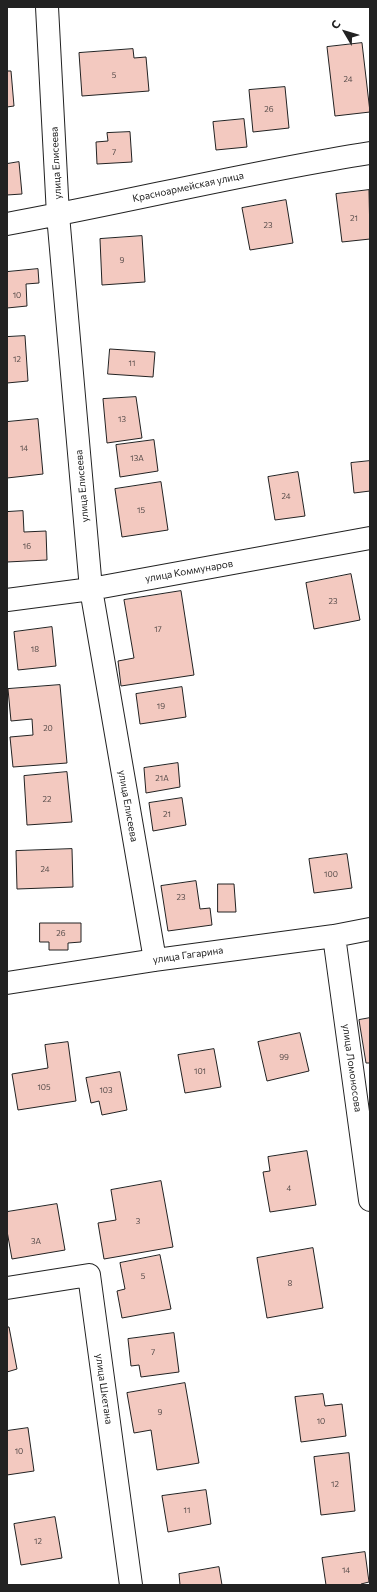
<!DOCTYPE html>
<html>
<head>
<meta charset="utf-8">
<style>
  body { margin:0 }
  #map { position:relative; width:377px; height:1592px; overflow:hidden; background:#fff; font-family:Commissioner,sans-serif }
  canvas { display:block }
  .frame { position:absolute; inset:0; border:8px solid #222; pointer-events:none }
  .north { position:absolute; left:325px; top:12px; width:40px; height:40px; -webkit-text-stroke:3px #fff; paint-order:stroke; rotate:308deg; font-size:11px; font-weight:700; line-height:16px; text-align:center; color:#222 }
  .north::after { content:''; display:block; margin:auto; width:14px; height:18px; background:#222; clip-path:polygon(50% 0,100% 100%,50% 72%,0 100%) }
</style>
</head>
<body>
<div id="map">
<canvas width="377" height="1592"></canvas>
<div class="frame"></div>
<div class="north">С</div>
</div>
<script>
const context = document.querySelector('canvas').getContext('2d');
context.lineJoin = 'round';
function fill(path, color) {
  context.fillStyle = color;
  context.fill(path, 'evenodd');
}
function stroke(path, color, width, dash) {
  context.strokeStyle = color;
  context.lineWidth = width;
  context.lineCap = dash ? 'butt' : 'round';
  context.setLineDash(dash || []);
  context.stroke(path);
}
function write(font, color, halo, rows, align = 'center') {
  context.font = font + ' Commissioner,sans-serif';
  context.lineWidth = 3;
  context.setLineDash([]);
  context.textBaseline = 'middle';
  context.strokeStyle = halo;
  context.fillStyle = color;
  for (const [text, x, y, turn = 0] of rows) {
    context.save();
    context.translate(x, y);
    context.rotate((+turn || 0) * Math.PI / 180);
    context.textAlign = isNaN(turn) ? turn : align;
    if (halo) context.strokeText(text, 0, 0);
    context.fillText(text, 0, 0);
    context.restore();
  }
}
const building = new Path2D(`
  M362 43 370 112 335 116 327 47Z
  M133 49 134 58 146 57 149 91 82 96 79 53Z
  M7 71H11L14 106 7 107Z
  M285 87 289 128 253 132 249 90Z
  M244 119 247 147 216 150 213 122Z
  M130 132 132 162 97 164 96 142 108 141 107 133Z
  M19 162 22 194 7 195V164Z
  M369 190 370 239 342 242 336 194Z
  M286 200 293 243 250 250 242 208Z
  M142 236 145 282 102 285 100 239Z
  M38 269 39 283 26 284 27 306 7 308V272Z
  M25 336 28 381 7 383V337Z
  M110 349 155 352 153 377 108 374Z
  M136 397 142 438 107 443 103 399Z
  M38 419 43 474 7 478V422Z
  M154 440 158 471 120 477 116 445Z
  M370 461V491L354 493 351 463Z
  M298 472 305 516 275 520 268 477Z
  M161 482 168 530 122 537 115 489Z
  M23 511 24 532 46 531 47 560 7 562V512Z
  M351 574 360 620 314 629 306 583Z
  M181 591 194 675 121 686 118 661 134 658 124 600Z
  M52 627 56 666 18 670 14 632Z
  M60 685 67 763 13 767 10 737 33 735 32 719 11 721 8 689Z
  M182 687 186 717 140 724 136 694Z
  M178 763 180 787 146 793 144 768Z
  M67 772 72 822 27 825 24 776Z
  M182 798 186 825 153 831 149 803Z
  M72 849 73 887 17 889 16 851Z
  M347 854 352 888 314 893 309 859Z
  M196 881 200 909 210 908 212 925 168 931 161 886Z
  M218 884H234L236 912H218Z
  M40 923H81V942L68 943V950H49V942H40Z
  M370 1018V1063H366L359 1020Z
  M300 1033 309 1071 267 1081 258 1042Z
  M68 1042 76 1101 18 1110 12 1074 48 1068 45 1045Z
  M214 1049 221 1087 185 1093 178 1055Z
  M120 1072 127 1110 102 1115 99 1101 91 1103 86 1078Z
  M307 1151 316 1205 270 1212 263 1172 270 1171 268 1157Z
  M161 1181 173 1247 104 1259 98 1223 116 1220 111 1190Z
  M57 1204 65 1250 12 1259 7 1231V1212Z
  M313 1248 323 1308 267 1318 257 1258Z
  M160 1255 171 1309 122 1318 117 1291 125 1289 120 1263Z
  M7 1327H9L17 1369 7 1372Z
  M174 1333 179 1372 141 1377 139 1365 131 1366 128 1339Z
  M185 1383 199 1463 157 1470 151 1430 134 1433 127 1393Z
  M323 1394 325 1406 342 1404 346 1436 301 1442 295 1397Z
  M28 1428 34 1471 7 1475V1431Z
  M349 1453 355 1511 321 1515 314 1457Z
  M206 1490 211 1524 168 1532 162 1496Z
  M55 1517 62 1558 21 1565 14 1524Z
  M365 1552 369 1582 361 1584 362 1585H326L322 1558Z
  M219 1567 222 1585H180L179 1574Z`);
const street = new Path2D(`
  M47 7 58 215 91 589 155 960
  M7 224C128 202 248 172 370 153
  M7 600 91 589 370 538
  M334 936 370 1200
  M7 983 155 960 334 936 370 929
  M7 1288 89 1275 131 1585`);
const numberNames = [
  ["5",114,75],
  ["24",348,79],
  ["26",269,109],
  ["7",114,152],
  ["21",354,218],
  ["23",268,225],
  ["9",122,260],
  ["10",17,295],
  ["12",17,359],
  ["11",132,363],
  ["13",122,419],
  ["14",24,448],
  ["13А",137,458],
  ["24",286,496],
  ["15",141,510],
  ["16",27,546],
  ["23",333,601],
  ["17",158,629],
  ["18",35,649],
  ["19",161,706],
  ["20",48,728],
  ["21А",162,778],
  ["22",47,799],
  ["21",167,814],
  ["24",45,869],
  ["100",331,874],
  ["23",181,897],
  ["26",61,933],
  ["99",284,1057],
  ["101",200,1071],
  ["105",44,1087],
  ["103",106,1090],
  ["4",289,1188],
  ["3",138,1221],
  ["3А",36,1241],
  ["5",143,1276],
  ["8",290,1283],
  ["7",153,1352],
  ["9",160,1412],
  ["10",321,1421],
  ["10",19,1451],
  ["12",335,1484],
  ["11",187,1510],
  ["12",38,1541],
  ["14",346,1570]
];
const streetNames = [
  ["улица Елисеева",56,163,-93],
  ["Красноармейская улица",188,187,-12],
  ["улица Елисеева",82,486,-95],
  ["улица Коммунаров",189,571,-10],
  ["улица Елисеева",128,806,80],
  ["улица Гагарина",188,955,-8],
  ["улица Ломоносова",352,1068,82],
  ["улица Шкетана",104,1389,82]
];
fill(building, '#f3c9c0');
stroke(building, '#222', 1);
stroke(street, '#222', 24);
stroke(street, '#fff', 22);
write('8px', '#564c4a', null, numberNames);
write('10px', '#222', '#fff', streetNames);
</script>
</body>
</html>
